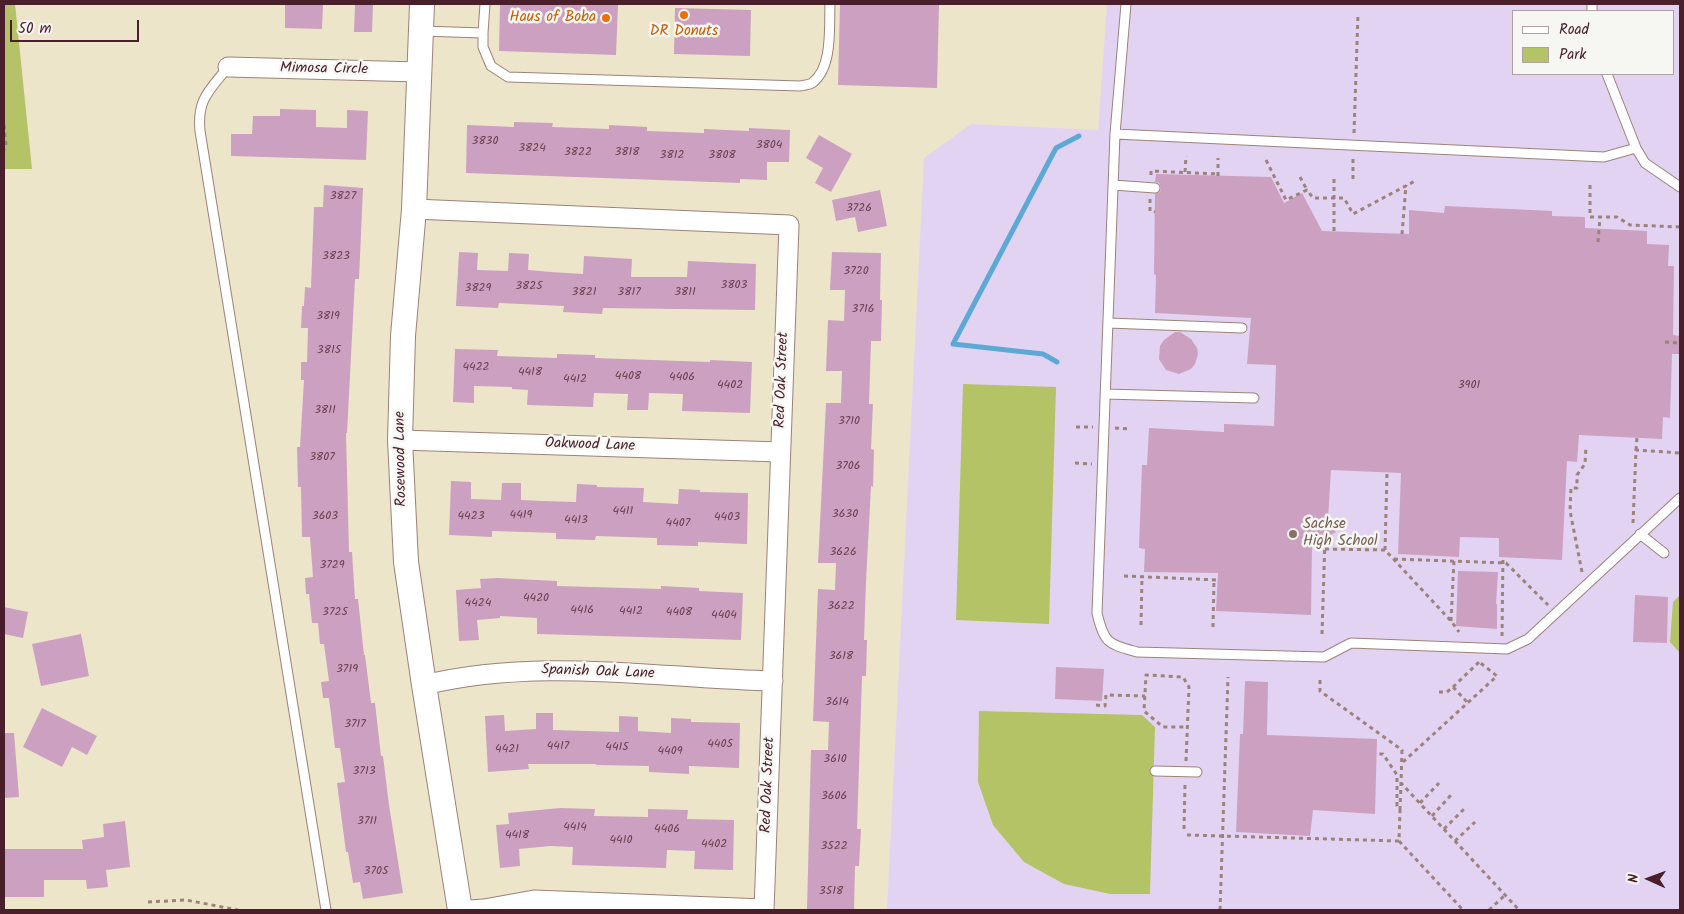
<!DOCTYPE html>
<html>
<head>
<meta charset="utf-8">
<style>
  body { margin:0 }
  #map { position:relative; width:1684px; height:914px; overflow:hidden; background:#ede5ca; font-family:Kalam,sans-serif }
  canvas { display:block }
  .frame { position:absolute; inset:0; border:5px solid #4a1f2b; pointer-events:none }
  .legend { position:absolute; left:1512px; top:10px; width:162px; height:65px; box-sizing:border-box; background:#f6f6f2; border:1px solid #b1a0a2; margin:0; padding:6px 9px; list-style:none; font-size:15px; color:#4a1f2b }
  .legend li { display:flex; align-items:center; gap:10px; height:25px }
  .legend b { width:25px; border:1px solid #b1a0a2 }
  .north { position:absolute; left:1624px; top:854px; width:50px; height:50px; -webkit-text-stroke:4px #f6f6f2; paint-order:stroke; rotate:272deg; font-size:14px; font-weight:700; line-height:20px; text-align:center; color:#4a1f2b }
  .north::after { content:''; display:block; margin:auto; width:18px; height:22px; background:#4a1f2b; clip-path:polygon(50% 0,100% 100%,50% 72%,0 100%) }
  .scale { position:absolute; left:10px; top:20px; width:129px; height:22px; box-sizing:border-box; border:2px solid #4a1f2b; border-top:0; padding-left:6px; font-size:15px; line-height:18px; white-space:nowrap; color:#4a1f2b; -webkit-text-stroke:4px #f6f6f2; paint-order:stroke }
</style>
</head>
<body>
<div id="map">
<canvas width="1684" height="914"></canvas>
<div class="frame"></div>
<ul class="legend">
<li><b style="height:6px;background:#fff"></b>Road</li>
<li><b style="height:14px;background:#b3c366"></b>Park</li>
</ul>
<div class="north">N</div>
<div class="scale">50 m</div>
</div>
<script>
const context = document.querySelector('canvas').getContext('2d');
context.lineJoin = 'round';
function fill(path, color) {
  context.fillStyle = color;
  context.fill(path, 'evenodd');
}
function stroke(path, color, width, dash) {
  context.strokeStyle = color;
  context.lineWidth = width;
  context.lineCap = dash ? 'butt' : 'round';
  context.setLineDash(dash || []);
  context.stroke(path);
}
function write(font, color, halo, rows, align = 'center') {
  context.font = font + ' Kalam,sans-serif';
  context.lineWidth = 5;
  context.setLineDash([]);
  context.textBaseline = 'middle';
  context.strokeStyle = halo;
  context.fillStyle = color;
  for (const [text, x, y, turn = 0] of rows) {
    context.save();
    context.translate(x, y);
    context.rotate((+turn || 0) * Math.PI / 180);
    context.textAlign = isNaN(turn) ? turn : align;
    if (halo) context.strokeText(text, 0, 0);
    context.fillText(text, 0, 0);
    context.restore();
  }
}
const built = new Path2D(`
  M1107 4H1680V910H887L924 158 971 124 1098 130ZM1513 11H1673V74H1513Z`);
const green = new Path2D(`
  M4 4H15L32 169H4Z
  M963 384 1056 387 1049 624 956 620Z
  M1680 595V653L1670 642 1673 602Z
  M979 711 1142 715 1155 727 1150 894H1110L1064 884 1024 862 993 825 978 782Z`);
const stream = new Path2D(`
  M1057 362 1043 354 953 344 1056 148 1079 136`);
const building = new Path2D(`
  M285 4H323L322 29 285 28Z
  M355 4H373L372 32H354Z
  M500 4 618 5 616 55 499 51Z
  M840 4 939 5 937 88 838 85Z
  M675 8 751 10 750 56 674 54Z
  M280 109 316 110V127L347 128V110L368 111 366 160 231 156V134H252L253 116H280Z
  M514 122 553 123 552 127 609 129V125L647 127V131L704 133V129L749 131V128L790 130 789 162H767V180L740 179V183L466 173 467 125 514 127Z
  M819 135 852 154 831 192 815 183 823 168 806 158Z
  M1156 174 1271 177 1284 203 1302 193 1322 231 1409 234V210L1444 213 1445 206 1552 211V216L1585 217V228L1647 231V244L1669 245 1668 266H1674L1673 335 1680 336V354H1672L1670 418 1663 417 1662 439 1579 435 1577 462 1567 461 1562 560 1499 557V538L1460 537 1459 557 1398 554 1401 473 1331 470 1328 519 1336 532 1312 546 1311 615 1216 611 1218 573 1144 572 1145 549 1139 548 1142 465H1147L1149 428 1224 432V424L1274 426 1276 365 1247 364 1251 318 1155 313 1156 275 1154 274 1155 194 1160 192 1161 188 1159 183 1155 182Z
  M324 185 363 188 359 279H355L347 433H346L349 552H352L355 599H358L364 655H365L371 703H375L381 756H383L389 805 403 893 363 899 360 882 353 883 348 852H346L337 783 345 782 340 748H335L329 698H323L321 682 329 681 324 644H320L318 623H312L309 594H306L305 578 313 577 310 537H302L301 487H298L297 447H300L304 380H301V362H307L308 328H301L302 306H304L305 287 311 288 314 207H323Z
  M880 190 887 226 858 232 855 217 836 221 832 200Z
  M459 252 478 253 477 270 508 271 509 253 529 254 528 270 551 272 583 274 584 256 632 259 631 277H687L688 261 756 264 755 310 603 308 602 314 563 312 564 306 499 303 498 308 456 306Z
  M832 252 881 253 880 300H882L881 341H871L869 404H873L871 449 874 450 873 487 871 486 866 582 864 640H867L866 676H862L857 829H861L859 866H855L854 910H807L811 750H828L829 722 813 721 818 589 835 590 836 563H818L826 403H841L842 371H826L828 320 844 321 845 290H830Z
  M1175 332H1180L1191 339 1197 348 1198 354 1195 364 1191 369 1179 374 1166 370 1159 359 1160 346 1164 340Z
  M455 349 498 350 497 356 557 358V354L595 355V358L710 362V360L752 362 750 413 682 411 683 394 649 393 648 410H627L628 394 594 393 593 407 527 405 528 390 512 389V387L474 386V403L453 402Z
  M451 481 471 482V499L501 500 502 483H521V500L543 501 576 502 577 484 597 485V487L644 488 643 502 678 504 679 489 700 490V492L748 493 747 544 698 542V546L657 545V538L596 536 595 540 556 539V533L492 531V537L449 535Z
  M1458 571 1498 572 1496 604H1497V629L1456 626Z
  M497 578 557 581V586L661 589V586L699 588V591L743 593 741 640 537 634V618L500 616V618L477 620 479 640 459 641 456 590 481 588 480 579Z
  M1635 595 1668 597 1667 643 1633 642Z
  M4 607 28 612 23 638 4 634Z
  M81 634 89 676 41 686 32 644Z
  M1056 667 1104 669 1102 701 1055 699Z
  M1245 681 1268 682 1267 735 1377 739 1375 814 1313 810 1310 836 1236 832 1240 734H1243Z
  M42 708 97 736 87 755 72 747 62 767 23 747Z
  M536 713H553V730L619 732V716L638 717V731L671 733V718L691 719V722L740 723 739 768 689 766V774L649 772V766L596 765V764H528L529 769 488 772 485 716 504 715 505 731 536 729Z
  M4 733H14L19 797 4 798Z
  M560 808 595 809 594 816 648 817V809L688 810 687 819 734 820 733 870 694 869 695 851 667 850 666 868 572 865 573 847 550 846 519 849 520 866 500 868 496 825 509 824 508 813Z
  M125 821 130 867 106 870 108 887 87 889 86 880H44V897H4V849H83L82 840 104 837 103 824Z`);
const path = new Path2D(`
  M4 125 6 145 4 150
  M1354 133 1358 14
  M1266 160 1286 200 1307 190 1313 198H1344L1353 214 1415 181
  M1185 172 1186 156
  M1151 175V171L1218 174
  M1218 176V158
  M1300 177 1307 190
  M1334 179V232
  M1353 179V157
  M1590 185V217H1617L1630 225 1680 227
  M1150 199V211L1155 212
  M1402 234 1406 185
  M1598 242 1600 217
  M1665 342 1678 343
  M1076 427H1093
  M1115 428 1130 429
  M1636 450 1637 437
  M1075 463 1092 464
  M1633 523 1636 450 1680 453
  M1325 549 1385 550 1451 621 1459 632
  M1385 550 1387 472
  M1394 559 1506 563 1548 605
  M1582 572 1570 511 1571 488H1577V475L1585 464 1586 446
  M1124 576 1218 580
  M1451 621 1454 560
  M1141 625 1142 577
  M1213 627 1214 580
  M1322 634 1325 538
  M1502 636 1503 557
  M1320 680V691L1402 750 1401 783 1519 910
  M1453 687 1479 662
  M1439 692H1447L1453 687 1468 703
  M1096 705 1105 706 1106 695 1145 696
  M1186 761 1189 687 1183 677 1146 675 1144 711 1163 727H1187
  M1403 762 1497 676 1478 661
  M1420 803 1439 783
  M1400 810 1401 783
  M1432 816 1451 795
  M1184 829 1185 784
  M1444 829 1464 809
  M1187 835 1399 841 1400 810 1397 806V775L1383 754H1377
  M1399 841 1463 910
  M1455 841 1475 822
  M148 902 186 900 238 910
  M1220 910 1228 677
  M1489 910 1505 895`);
const service = new Path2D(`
  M485 4 483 33V47L491 66 508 77 800 86C804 85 809 85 812 83 833 68 829 27 830 4
  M1126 4 1115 134 1097 613C1104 644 1109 644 1137 652L1324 657 1351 643 1507 649 1528 639 1680 498
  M1592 4V11
  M421 31 483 33
  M228 67C209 91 197 99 200 131L326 910
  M1607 74 1636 148 1645 163 1680 187
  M1115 134 1604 157 1636 148
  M1113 185 1155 188
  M1108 323 1242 328
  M1105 394 1254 398
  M1640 534 1664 553
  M1155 771 1197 772`);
const minor = new Path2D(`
  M228 67 420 72
  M414 209 789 225 764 910
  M400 440 780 452
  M424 685C538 657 657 678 773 681
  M470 910 484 909 534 900 764 909`);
const tertiary = new Path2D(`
  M422 4 414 209 403 336 400 440 406 562 424 685 460 910`);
const markers = [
  [684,15,5,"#e8710a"],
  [606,18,5,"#e8710a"],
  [1293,534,5,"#8d6e63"]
];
const numberNames = [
  ["3830",485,142],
  ["3804",769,146],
  ["3824",532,149],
  ["3822",578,153],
  ["3818",627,153],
  ["3812",672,156],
  ["3808",722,156],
  ["3827",343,197],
  ["3726",859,209],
  ["3823",336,257],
  ["3720",856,272],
  ["3803",734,286],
  ["3825",529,287],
  ["3829",478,289],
  ["3821",584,293],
  ["3817",629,293],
  ["3811",685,293],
  ["3716",863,310],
  ["3819",328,317],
  ["3815",329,351],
  ["4422",476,368],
  ["4418",530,373],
  ["4408",628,377],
  ["4406",682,378],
  ["4412",575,380],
  ["4402",730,386],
  ["3901",1469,386],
  ["3811",325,411],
  ["3710",849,422],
  ["3807",322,458],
  ["3706",848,467],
  ["4411",623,512],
  ["3630",845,515],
  ["4419",521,516],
  ["3603",325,517],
  ["4423",471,517],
  ["4403",727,518],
  ["4413",576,521],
  ["4407",678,524],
  ["3626",843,553],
  ["3729",332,566],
  ["4420",536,599],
  ["4424",478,604],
  ["3622",841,607],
  ["4416",582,611],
  ["4412",631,612],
  ["3725",335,613],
  ["4408",679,613],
  ["4404",724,616],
  ["3618",841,657],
  ["3719",347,670],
  ["3614",837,703],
  ["3717",355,725],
  ["4405",720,745],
  ["4417",558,747],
  ["4415",617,748],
  ["4421",507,750],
  ["4409",670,752],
  ["3610",835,760],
  ["3713",364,772],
  ["3606",834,797],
  ["3711",367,822],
  ["4414",575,828],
  ["4406",667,830],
  ["4418",517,836],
  ["4410",621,841],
  ["4402",714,845],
  ["3522",834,847],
  ["3705",376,872],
  ["3518",831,892]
];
const foodNames = [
  ["Haus of Boba",596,18],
  ["DR Donuts",684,32,"center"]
];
const streetNames = [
  ["Mimosa Circle",324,70,1],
  ["Red Oak Street",783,380,-88],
  ["Oakwood Lane",590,446,2],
  ["Rosewood Lane",402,459,-91],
  ["Spanish Oak Lane",598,673,2],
  ["Red Oak Street",769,785,-88]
];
const educationNames = [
  ["Sachse",1303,525],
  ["High School",1303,542]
];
fill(built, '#e3d3f2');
fill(green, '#b3c366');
stroke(stream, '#5da9d6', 5);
fill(building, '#cca0c0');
stroke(service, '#9c827a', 11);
stroke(minor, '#9c827a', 21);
stroke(tertiary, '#9c827a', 26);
stroke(path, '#9c827a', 3, [4, 4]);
stroke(service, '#fff', 9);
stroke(minor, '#fff', 19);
stroke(tertiary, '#fff', 24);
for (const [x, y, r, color] of markers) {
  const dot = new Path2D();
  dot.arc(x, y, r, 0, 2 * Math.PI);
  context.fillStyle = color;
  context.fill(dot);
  stroke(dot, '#f6f6f2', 2);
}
write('12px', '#6a3f50', null, numberNames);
write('15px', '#c56008', '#f6f6f2', foodNames, 'right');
write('15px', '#4a1f2b', '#f6f6f2', streetNames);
write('15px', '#785e54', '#f6f6f2', educationNames, 'left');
</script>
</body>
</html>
